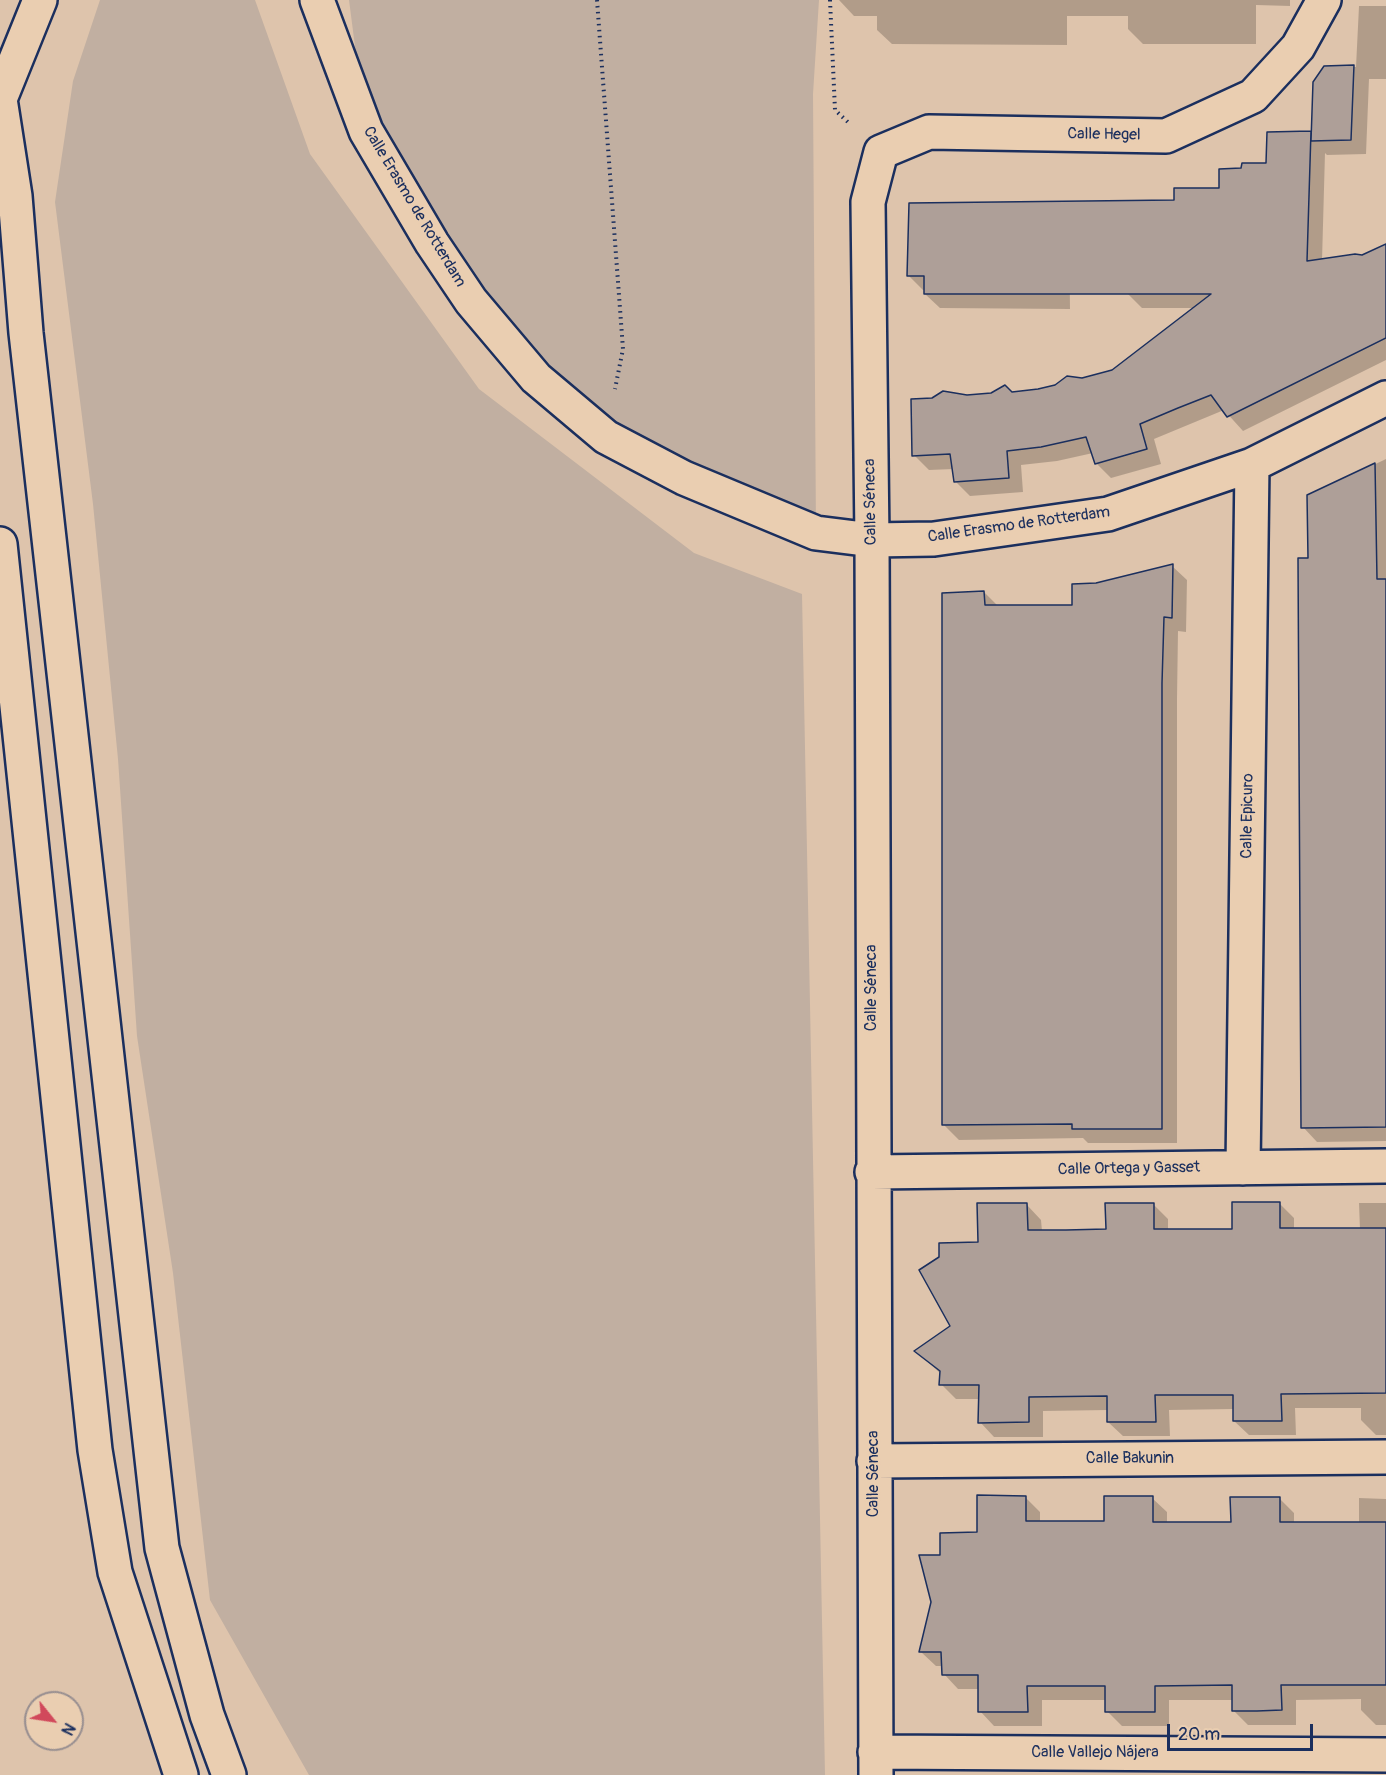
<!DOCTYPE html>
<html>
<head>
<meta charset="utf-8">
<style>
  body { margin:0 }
  #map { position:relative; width:1386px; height:1775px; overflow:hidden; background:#dec4ac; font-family:Pangolin,sans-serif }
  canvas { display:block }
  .north { position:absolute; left:24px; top:1691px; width:60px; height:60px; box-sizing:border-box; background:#eaceb1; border:2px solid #978e90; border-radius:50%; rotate:120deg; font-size:16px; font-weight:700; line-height:24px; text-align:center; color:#1b2f5e }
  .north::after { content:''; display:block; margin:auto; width:21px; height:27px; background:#d1495b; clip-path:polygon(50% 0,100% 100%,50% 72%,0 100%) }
  .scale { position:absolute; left:1167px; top:1724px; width:146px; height:27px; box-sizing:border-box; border:3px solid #1b2f5e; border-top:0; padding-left:8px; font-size:18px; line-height:21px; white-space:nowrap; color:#1b2f5e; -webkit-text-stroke:4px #eaceb1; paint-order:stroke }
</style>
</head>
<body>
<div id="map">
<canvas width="1386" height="1775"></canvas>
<div class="north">N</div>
<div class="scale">20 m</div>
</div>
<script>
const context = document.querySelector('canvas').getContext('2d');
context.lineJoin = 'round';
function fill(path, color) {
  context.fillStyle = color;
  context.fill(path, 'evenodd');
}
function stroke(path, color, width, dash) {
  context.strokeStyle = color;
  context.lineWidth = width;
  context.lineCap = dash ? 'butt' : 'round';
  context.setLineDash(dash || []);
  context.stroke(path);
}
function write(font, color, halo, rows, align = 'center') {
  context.font = font + ' Pangolin,sans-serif';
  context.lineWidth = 6;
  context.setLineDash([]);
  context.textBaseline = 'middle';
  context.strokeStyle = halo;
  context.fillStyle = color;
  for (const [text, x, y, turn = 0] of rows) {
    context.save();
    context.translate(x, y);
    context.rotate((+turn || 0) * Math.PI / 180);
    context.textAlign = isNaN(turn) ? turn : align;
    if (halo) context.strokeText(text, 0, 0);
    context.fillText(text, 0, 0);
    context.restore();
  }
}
const green = new Path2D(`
  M100 0H255L310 154 479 389 694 553 802 594 825 1775H309L210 1600 173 1273 137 1036 118 759 93 504 55 202 73 81Z
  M349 0H819L813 94 816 533 640 458 536 378 366 131Z`);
const shadow = new Path2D(`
  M839 0H1290V6L1256 5V44H1143L1128 29V16H1067V45L892 44 877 30V16H854Z
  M1359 6H1386V79H1369L1366 154 1327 155 1325 153 1322 261 1386 253V360L1243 431 1224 410 1154 439 1161 464 1111 478 1096 463 1093 453 1057 461 1021 465 1023 492 970 496 956 482 954 469 929 470 914 455 967 396 1038 391 1113 371 1196 308H1142L1127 293 1176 202 1220 189 1243 170 1267 165 1311 132 1313 135 1325 67H1356Z
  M1069 217 1070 309 940 308 925 294V290H923L908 275Z
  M1386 459V1141L1317 1142 1303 1127 1310 559 1309 496Z
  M1172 566 1187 580 1186 632 1178 631 1177 699V1143H1088L1083 1138 959 1140 944 1125 984 592 998 606 1074 607 1096 584Z
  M1279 1203 1294 1218V1230H1360L1359 1203H1386V1435H1376L1361 1420V1408H1295L1296 1435H1249L1234 1421V1409L1169 1410 1170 1436H1123L1108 1422V1410L1043 1411V1437H994L980 1422V1399H956L941 1384V1374L916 1351 952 1326 980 1244 1027 1205 1041 1220 1042 1231 1107 1230 1153 1204 1168 1219V1231L1233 1230Z
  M1025 1497 1040 1512V1522H1105L1152 1498 1167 1512V1523H1232L1279 1498 1294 1513V1524H1359V1498L1386 1499V1725H1376L1361 1710V1699L1296 1700V1725H1248L1233 1710V1700H1169V1726H1122L1107 1711V1700H1042V1726H994L980 1711 979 1689H958L944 1674 943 1666H936L921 1652 942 1557 978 1534Z`);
const building = new Path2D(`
  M1354 65 1351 140 1311 141 1313 82 1324 66Z
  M1311 131 1307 261 1355 254 1362 255 1386 244V338L1227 417 1211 395 1178 408 1140 424 1147 449 1095 464 1086 437 1041 447 1007 451 1009 478 954 482 950 454 912 456 911 399 932 398 943 391 967 395 991 393 1005 385 1012 392 1038 389 1055 385 1067 376 1082 378 1112 370 1211 294H924V276H907L909 203 1174 200V188H1219V169L1241 168 1242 163H1266L1267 132Z
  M1375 463 1377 579H1386V1127L1301 1128 1298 558H1308L1307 495Z
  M1173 564 1172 618 1164 617 1162 683V1129H1072V1124L942 1125V593L984 591 985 605H1072V584L1096 583Z
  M1232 1202H1280V1228H1386V1393L1281 1394 1282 1421H1233V1395H1155L1156 1422H1107V1396L1029 1397V1422L978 1423 979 1385H939L940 1371 914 1351 950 1326 919 1270 939 1257V1243L978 1242 977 1203H1027L1028 1230H1066L1106 1229 1105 1203H1154V1229H1232Z
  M977 1495 1026 1496V1521H1104V1496H1153V1522H1231L1230 1497H1280V1522H1386V1685H1281L1282 1710 1257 1711H1232V1685L1155 1686V1712H1105V1686H1027L1028 1712H978V1675H942L941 1652H919L931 1602 919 1555H940V1533L977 1532Z`);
const path = new Path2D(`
  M597 0 623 349 615 389
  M830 0 835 110 850 124`);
const minor = new Path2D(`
  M40 0 0 99 15 196 26 333 162 1548 207 1715 229 1775
  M317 0 366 131 432 243 471 301 536 378 606 437 684 478 816 533 872 540 934 539 1108 514 1252 465 1386 398
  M0 544 95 1450 115 1572 181 1775
  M1243 1168 1252 465
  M872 1172 1386 1166
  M874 1461 1386 1457
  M875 1752 1386 1755
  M876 1775 872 540 868 202 881 152 929 132 1166 136 1253 96 1298 47 1324 0`);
const streetNames = [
  ["Calle Hegel",1104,135,1],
  ["Calle Erasmo de Rotterdam",414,207,59],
  ["Calle Séneca",871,502,-91],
  ["Calle Erasmo de Rotterdam",1019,525,-8],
  ["Calle Epicuro",1248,816,-89],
  ["Calle Séneca",872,988,-90],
  ["Calle Ortega y Gasset",1129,1169,-1],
  ["Calle Bakunin",1130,1459],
  ["Calle Séneca",874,1474,-90],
  ["Calle Vallejo Nájera",1095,1753]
];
fill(green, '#c1afa1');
fill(shadow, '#0003');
fill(building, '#ae9f98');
stroke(building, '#1b2f5e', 1.5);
stroke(minor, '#1b2f5e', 38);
stroke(path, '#1b2f5e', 4, [1.5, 4.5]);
stroke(minor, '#eaceb1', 33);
write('16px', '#1b2f5e', '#eaceb1', streetNames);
</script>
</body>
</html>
